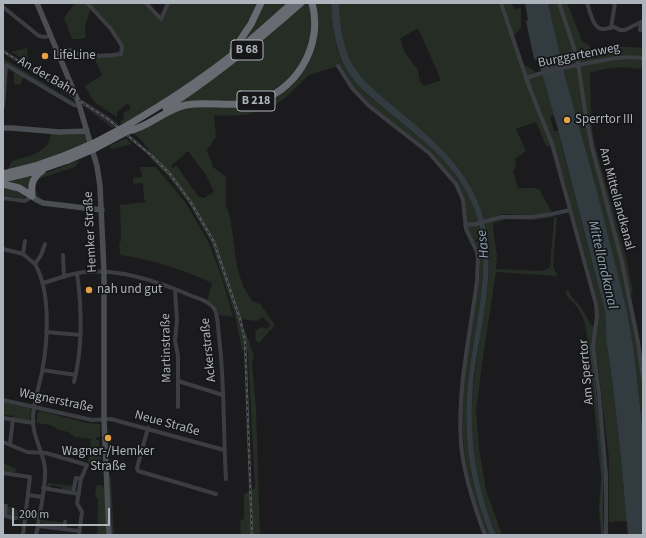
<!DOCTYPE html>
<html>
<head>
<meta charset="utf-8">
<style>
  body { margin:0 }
  #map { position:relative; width:646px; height:538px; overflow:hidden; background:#1b1b1d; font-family:"Source Sans 3",sans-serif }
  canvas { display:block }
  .frame { position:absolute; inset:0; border:4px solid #aeb4bb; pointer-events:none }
  .scale { position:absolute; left:12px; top:508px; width:98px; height:18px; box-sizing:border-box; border:2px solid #aeb4bb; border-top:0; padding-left:5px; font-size:12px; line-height:14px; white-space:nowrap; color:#aeb4bb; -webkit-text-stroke:3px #161618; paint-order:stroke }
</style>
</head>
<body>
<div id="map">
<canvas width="646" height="538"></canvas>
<div class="frame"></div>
<div class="scale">200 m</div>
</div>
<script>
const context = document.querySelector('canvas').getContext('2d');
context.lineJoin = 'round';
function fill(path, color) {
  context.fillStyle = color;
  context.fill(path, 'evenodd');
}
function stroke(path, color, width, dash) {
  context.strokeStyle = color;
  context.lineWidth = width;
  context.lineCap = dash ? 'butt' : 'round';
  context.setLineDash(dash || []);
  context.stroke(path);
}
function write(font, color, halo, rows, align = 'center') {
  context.font = font + ' "Source Sans 3",sans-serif';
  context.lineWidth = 3.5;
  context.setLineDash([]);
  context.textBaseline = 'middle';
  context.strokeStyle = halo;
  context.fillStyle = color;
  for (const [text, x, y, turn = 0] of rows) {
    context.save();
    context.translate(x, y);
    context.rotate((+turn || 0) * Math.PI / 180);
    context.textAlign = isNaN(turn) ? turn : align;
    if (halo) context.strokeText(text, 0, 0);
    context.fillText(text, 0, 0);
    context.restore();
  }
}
const built = new Path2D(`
  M83 100 110 117 119 124 112 128 83 106Z`);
const green = new Path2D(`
  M75 3H146L161 19 168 3H292L243 46 126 126 120 122 124 119 123 113 131 109 128 103 117 112V117L94 102 85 86 102 75 93 56 121 54 122 46 111 29 91 8 85 26 86 37 82 39H72L64 18Z
  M301 3H331C332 25 334 47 345 67 355 84 370 97 385 109 422 140 458 164 475 211 494 261 475 323 469 375 462 432 469 482 490 535H486C465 478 457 432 465 371 468 346 472 321 476 296 478 284 482 266 479 254 479 250 477 246 475 242L479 241 481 234 473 244 466 229 460 191 429 153 369 106 352 88 338 66 309 75 284 99 270 108 245 115 222 116 214 115 216 137 207 150 213 167 226 177V206L230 216 237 267 243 286 252 301 260 304 275 325 259 343 256 341 255 331 262 327 266 329 271 325 262 317 257 321 240 319 245 340V351L242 350 235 315 211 242 188 202 168 176 150 158 152 155C145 144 140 136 128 131L170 106ZM188 151 206 175 214 192 204 198 198 196 176 165 173 168 171 166Z
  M339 3H511L515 9 521 8V28L511 39 520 65C526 64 535 70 537 76L542 74 554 115 550 117 554 131H558L607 321V343L616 409 627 521 609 522V459L597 358 592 348 604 477 603 510 604 535H601L599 509 601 477 587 336C585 325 584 315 576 306 572 300 567 299 565 291L569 290 571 296 580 306 592 326 596 328 597 299 554 146H546L536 122 516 129 526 151 515 159 516 165 513 172 518 188C524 189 533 187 539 189L552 212 532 215 503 214 484 220C468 165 434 141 393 106 377 93 361 80 351 62 342 44 340 23 339 3ZM418 28 441 80 424 86 420 81 418 70 405 53 400 39Z
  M548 3H567L582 41 589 45 592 53 616 46 643 48V69C625 67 607 66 590 73L591 122 595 146 626 257 633 292 629 296 643 378V434L634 351 627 311 566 80Z
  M27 48 28 62 11 52Z
  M3 58 74 102 76 106 24 76 20 85 14 84V70L3 63Z
  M87 131 91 144 66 155 8 169 12 161C23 158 45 153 49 141 50 138 50 135 51 132Z
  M126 138 132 144 112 149 110 146Z
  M80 160 75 167 41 178 39 180 35 187 40 199C29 192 35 184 40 175Z
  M140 167H156L186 203 209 243 222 278 233 317 219 315 214 304 207 301 212 283C181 269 154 260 120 255L119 243 121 241 120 205 146 202 145 200H144L143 183 133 184V178L142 177Z
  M32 175 30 193 7 182Z
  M3 185 24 194 25 199 3 195Z
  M553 215 554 217 557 218 553 267 558 276 496 272 484 350 476 410 479 448 486 490 502 535H496C489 517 482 499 478 480 467 438 472 392 478 350 484 308 495 265 485 223L493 219ZM554 217 550 267 543 271 496 269 497 256 493 227 494 223 507 219 533 220Z
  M244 327 254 356 252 363 256 408 260 535H241L240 520 244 519V494L255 488 248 355Z
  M3 402 30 408 31 410 30 420 29 421 14 418V416L5 415 3 418Z
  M40 411 88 423 100 424V437H97L96 440H99V453L103 465 88 463 91 439 75 437 68 432 59 430 51 425 36 423 38 412Z
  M3 463 16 469 15 473 3 472Z
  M109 477H111L114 535H111Z
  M48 483 72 486V490H62V487L51 485 50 488 47 487Z
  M99 485H102L105 490 107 535H97L98 499 95 496 96 486Z
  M8 507H13L19 511 18 516 14 517 7 514Z
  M42 520 62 522 63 523 62 527H57V525L48 524V526L43 525 42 524Z`);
const water = new Path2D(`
  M331 3H339C340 23 342 43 351 62 361 80 377 92 393 106 429 136 465 164 481 210 499 264 481 321 474 375 468 433 474 481 496 535H490C469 482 462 432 469 375 475 323 494 261 475 211 458 164 422 140 385 109 370 96 355 85 345 67 335 47 332 26 331 3Z
  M525 3H548L566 80 595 184 627 311 634 351 643 434V535H628C622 472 617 408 607 345 605 334 607 323 605 312L557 126 538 60 534 59 526 21 528 20Z`);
const stream = new Path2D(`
  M590 345 600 430 603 476 601 508 603 535`);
const street = new Path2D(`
  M146 3 161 19 168 3
  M501 3 530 89 552 144 596 304 597 316 593 346 599 394 606 475V535
  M559 3 577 57 586 117 592 147 622 262 638 342 643 378
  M587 3C590 11 593 30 604 29 607 29 611 27 614 27L620 30H625L643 21
  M3 7 39 36 44 37 50 36
  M641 22 640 30H643
  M611 28 615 3
  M58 55 70 50 72 53C90 56 103 57 121 54L122 46 111 29 87 3
  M338 66 352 88 369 106 429 153 456 184 463 200 466 229 477 252 478 258 477 281C470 335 457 390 461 444 464 476 474 506 485 535
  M526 78C543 72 560 68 578 65 601 61 619 55 643 58
  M3 106 6 65 74 105 79 106
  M3 198 25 201 32 196
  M465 225 476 224 501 217H531L552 214 570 210
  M3 249 23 254 35 264
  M23 254 25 241
  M63 255 64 277
  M43 283C54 280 66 275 78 273 116 267 157 281 192 296 200 299 211 302 215 310 218 317 218 329 219 337 225 384 223 432 226 479
  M175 289 177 320 175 340 178 356V407
  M46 332 81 335
  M42 370 76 375
  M178 381 223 395
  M74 382C83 346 82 309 77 273
  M3 400 92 420 111 419 224 450
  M3 418 33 423
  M148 428 137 468 138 471 216 494
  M3 442 27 452 46 453 87 465 81 479
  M10 444 13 419
  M3 473 30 477 23 535
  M43 488 73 493
  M79 494 73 493 76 478 81 479 77 503 82 512 79 535
  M28 495 42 497
  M3 506H6L5 515
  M3 515 13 518H20
  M38 526 80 531
  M64 529 65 522
  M36 535 38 526C40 509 46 487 45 469 44 453 33 438 33 422 32 405 39 388 42 372 48 341 51 292 35 264L41 255 45 244`);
const secondary = new Path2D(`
  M37 3 78 101 97 166 100 186 104 272V420L109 535
  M3 128H12L59 132 87 131
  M32 196 35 199 43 203 102 210`);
const highway = new Path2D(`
  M233 51 251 24 261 3
  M166 108C214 77 258 41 301 3
  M128 125C162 105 196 83 227 59 250 41 271 22 292 3
  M128 131C150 127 165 109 186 105 208 101 229 107 250 103 295 95 324 46 312 3
  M3 174 35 166 66 155
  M3 179 36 171 68 160
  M3 184 19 188 32 196
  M32 196C31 184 32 178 42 171`);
const rail = new Path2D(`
  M3 51 108 119 152 156 170 174 190 201 214 242 240 319 245 340 252 535`);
const highwayBridge = new Path2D(`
  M66 155 94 143 128 125
  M68 160 96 148 128 131`);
const markers = [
  [45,56,4,"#e7a149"],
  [567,120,4,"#e7a149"],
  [89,290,4,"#e7a149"],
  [108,438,4,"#e7a149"]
];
const shields = [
  [247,50,32],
  [256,101,38]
];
const shieldNames = [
  ["B 68",247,50],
  ["B 218",256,101]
];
const poiNames = [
  ["LifeLine",53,56],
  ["Sperrtor III",575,120],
  ["nah und gut",97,290],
  ["Wagner-/Hemker",108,452,"center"],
  ["Straße",108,467,"center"]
];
const streetNames = [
  ["Burggartenweg",579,56,-11],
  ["An der Bahn",47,77,30],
  ["Am Mittellandkanal",616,199,75],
  ["Hemker Straße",91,232,-93],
  ["Martinstraße",167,348,-91],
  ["Ackerstraße",209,350,-96],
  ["Am Sperrtor",587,372,-95],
  ["Wagnerstraße",56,401,12],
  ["Neue Straße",167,424,15]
];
const waterNames = [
  ["Hase",484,244,-96],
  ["Mittellandkanal",602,265,77]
];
fill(built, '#27272a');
fill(green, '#252d25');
fill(water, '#313b40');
stroke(stream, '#313b40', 1);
stroke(street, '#3c3d42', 4);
stroke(secondary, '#4a4d51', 5.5);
stroke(highway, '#686c72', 7);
stroke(rail, '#515458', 2.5);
stroke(rail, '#161618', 1, [3]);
stroke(highwayBridge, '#686c72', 7);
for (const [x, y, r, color] of markers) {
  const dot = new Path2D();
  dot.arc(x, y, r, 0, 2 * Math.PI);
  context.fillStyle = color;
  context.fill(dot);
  stroke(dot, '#161618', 1.5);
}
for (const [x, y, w] of shields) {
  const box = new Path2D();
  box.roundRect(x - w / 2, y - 10, w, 20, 3);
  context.fillStyle = '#161618';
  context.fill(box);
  stroke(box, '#aeb4bb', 1);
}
write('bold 12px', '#aeb4bb', null, shieldNames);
write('13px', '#aeb4bb', '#161618', poiNames, 'left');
write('13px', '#aeb4bb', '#161618', streetNames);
write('italic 14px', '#88a4b3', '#161618', waterNames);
</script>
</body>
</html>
